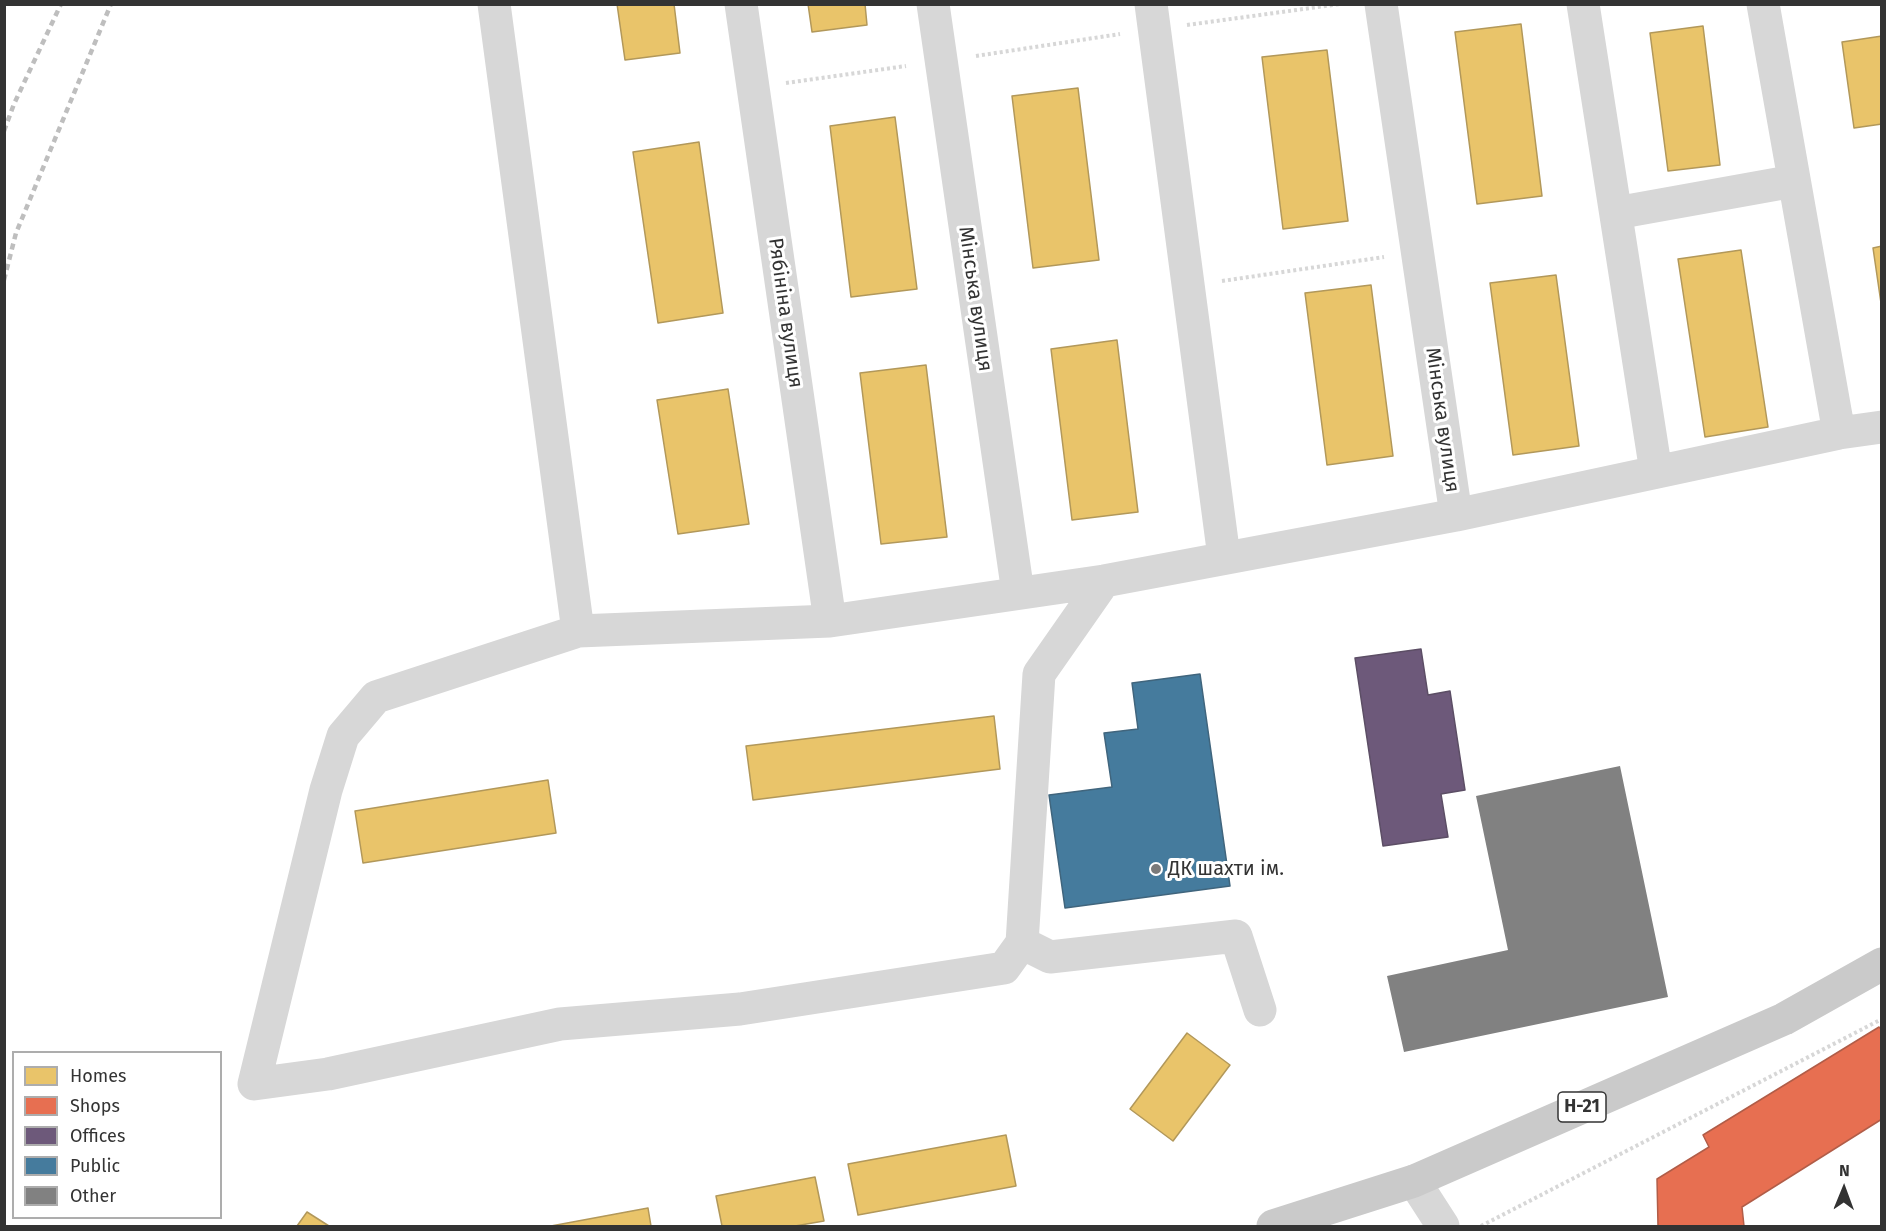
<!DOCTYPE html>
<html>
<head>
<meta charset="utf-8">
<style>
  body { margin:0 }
  #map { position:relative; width:1886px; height:1231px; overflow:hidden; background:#fff; font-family:"Fira Sans",sans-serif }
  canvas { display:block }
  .frame { position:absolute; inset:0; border:6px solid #333; pointer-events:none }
  .legend { position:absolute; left:12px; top:1051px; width:210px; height:168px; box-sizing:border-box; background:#fff; border:2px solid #adadad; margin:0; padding:8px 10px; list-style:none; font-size:18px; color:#333 }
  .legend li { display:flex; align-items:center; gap:12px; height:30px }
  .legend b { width:30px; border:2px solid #adadad }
  .north { position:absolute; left:1814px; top:1159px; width:60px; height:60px; -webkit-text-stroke:4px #fff; paint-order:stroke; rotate:1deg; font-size:16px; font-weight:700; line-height:24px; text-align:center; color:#333 }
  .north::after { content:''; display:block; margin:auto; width:21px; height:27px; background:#333; clip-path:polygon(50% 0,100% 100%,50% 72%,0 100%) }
</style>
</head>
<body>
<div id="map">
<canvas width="1886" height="1231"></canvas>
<div class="frame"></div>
<ul class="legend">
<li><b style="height:16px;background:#e9c46a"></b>Homes</li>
<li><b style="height:16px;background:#e76f51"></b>Shops</li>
<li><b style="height:16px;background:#6d597a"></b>Offices</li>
<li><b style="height:16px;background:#457b9d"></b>Public</li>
<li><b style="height:16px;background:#818181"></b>Other</li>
</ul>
<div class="north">N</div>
</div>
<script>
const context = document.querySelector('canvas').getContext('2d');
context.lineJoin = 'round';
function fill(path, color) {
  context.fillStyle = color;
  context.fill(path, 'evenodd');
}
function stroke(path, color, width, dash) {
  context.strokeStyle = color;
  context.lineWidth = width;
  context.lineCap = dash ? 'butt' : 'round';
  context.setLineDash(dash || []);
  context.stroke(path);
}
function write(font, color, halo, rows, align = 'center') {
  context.font = font + ' "Fira Sans",sans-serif';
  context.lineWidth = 6;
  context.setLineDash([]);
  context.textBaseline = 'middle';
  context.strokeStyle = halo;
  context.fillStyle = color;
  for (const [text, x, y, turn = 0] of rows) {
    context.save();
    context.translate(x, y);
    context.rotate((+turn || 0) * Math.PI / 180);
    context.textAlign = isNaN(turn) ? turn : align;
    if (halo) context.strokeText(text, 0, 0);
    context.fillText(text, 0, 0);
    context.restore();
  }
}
const homes = new Path2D(`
  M617 4H674L680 53 625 60Z
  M808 4H865L867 25 812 32Z
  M1521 24 1542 196 1477 204 1455 32Z
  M1703 26 1720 165 1668 171 1650 33Z
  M1882 36V124L1854 128 1842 42Z
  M1327 50 1348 221 1283 229 1262 57Z
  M1078 88 1099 260 1033 268 1012 96Z
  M895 117 917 289 851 297 830 126Z
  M699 142 723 313 658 323 633 152Z
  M1882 246V310L1873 248Z
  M1741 250 1768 427 1705 437 1678 259Z
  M1556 275 1579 446 1513 455 1490 283Z
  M1371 285 1393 456 1327 465 1305 293Z
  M1117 340 1138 512 1072 520 1051 349Z
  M926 365 947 537 881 544 860 373Z
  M728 389 749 524 678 534 657 400Z
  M994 716 1000 769 753 800 746 746Z
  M548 780 556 833 363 863 355 811Z
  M1187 1033 1230 1065 1173 1141 1130 1109Z
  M1006 1135 1016 1186 858 1215 848 1164Z
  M815 1177 824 1221 795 1226H722L716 1196Z
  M648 1208 651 1226H551Z
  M307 1212 329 1226H297Z`);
const shops = new Path2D(`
  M1879 1027 1882 1030V1119L1742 1207 1744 1226H1658L1657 1179 1709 1147 1703 1135Z`);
const offices = new Path2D(`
  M1421 649 1428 695 1450 691 1465 790 1441 794 1448 837 1383 846 1355 658Z`);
const public = new Path2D(`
  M1200 674 1230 886 1065 908 1049 795 1112 787 1104 733 1138 729 1132 683Z`);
const building = new Path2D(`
  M1620 766 1668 997 1404 1052 1387 976 1508 950 1476 796Z`);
const path = new Path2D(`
  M1187 25 1340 4
  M976 56 1120 34
  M786 83 906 66
  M1222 281 1384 257
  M1481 1226 1882 1019`);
const minor = new Path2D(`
  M494 4 578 631 376 697 343 736 326 790 254 1084 328 1074 560 1024 740 1009 1004 968 1022 943 1039 674 1104 581
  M741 4 830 621
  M933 4 1018 593
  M1151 4 1224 557
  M1381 4 1456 515
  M1583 4 1656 472
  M1763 4 1839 433
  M1616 213 1794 181
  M578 631 830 621 1104 581 1456 515 1839 433 1882 427
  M1022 943 1050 957 1236 936 1260 1010
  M1414 1181 1443 1226`);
const major = new Path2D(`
  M1273 1226 1414 1181 1784 1019 1882 964`);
const rail = new Path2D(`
  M4 131 14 104 61 4
  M4 280 16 233 111 4`);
const markers = [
  [1156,869,6,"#7a7a7a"]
];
const shields = [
  [1582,1107,48]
];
const shieldNames = [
  ["Н-21",1582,1107]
];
const streetNames = [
  ["Мінська вулиця",975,299,82],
  ["Рябініна вулиця",785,313,82],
  ["Мінська вулиця",1442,420,82]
];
const poiNames = [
  ["ДК шахти ім.",1168,869]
];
fill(homes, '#e9c46a');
stroke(homes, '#b2985a', 1.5);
fill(shops, '#e76f51');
stroke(shops, '#b15d48', 1.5);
fill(offices, '#6d597a');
stroke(offices, '#5c4e65', 1.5);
fill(public, '#457b9d');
stroke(public, '#40657d', 1.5);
fill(building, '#818181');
stroke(path, '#d7d7d7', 4, [3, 3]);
stroke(minor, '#d7d7d7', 33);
stroke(major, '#cacaca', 33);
stroke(rail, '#bebebe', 4.5, [6, 4.5]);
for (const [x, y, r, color] of markers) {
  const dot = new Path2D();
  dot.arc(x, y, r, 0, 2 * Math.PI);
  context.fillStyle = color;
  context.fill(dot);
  stroke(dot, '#fff', 2);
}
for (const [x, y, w] of shields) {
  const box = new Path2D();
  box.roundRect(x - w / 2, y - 15, w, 30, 4.5);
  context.fillStyle = '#fff';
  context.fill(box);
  stroke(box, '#333', 1.5);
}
write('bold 18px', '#333', null, shieldNames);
write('20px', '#333', '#fff', streetNames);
write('20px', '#333', '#fff', poiNames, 'left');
</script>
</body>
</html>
